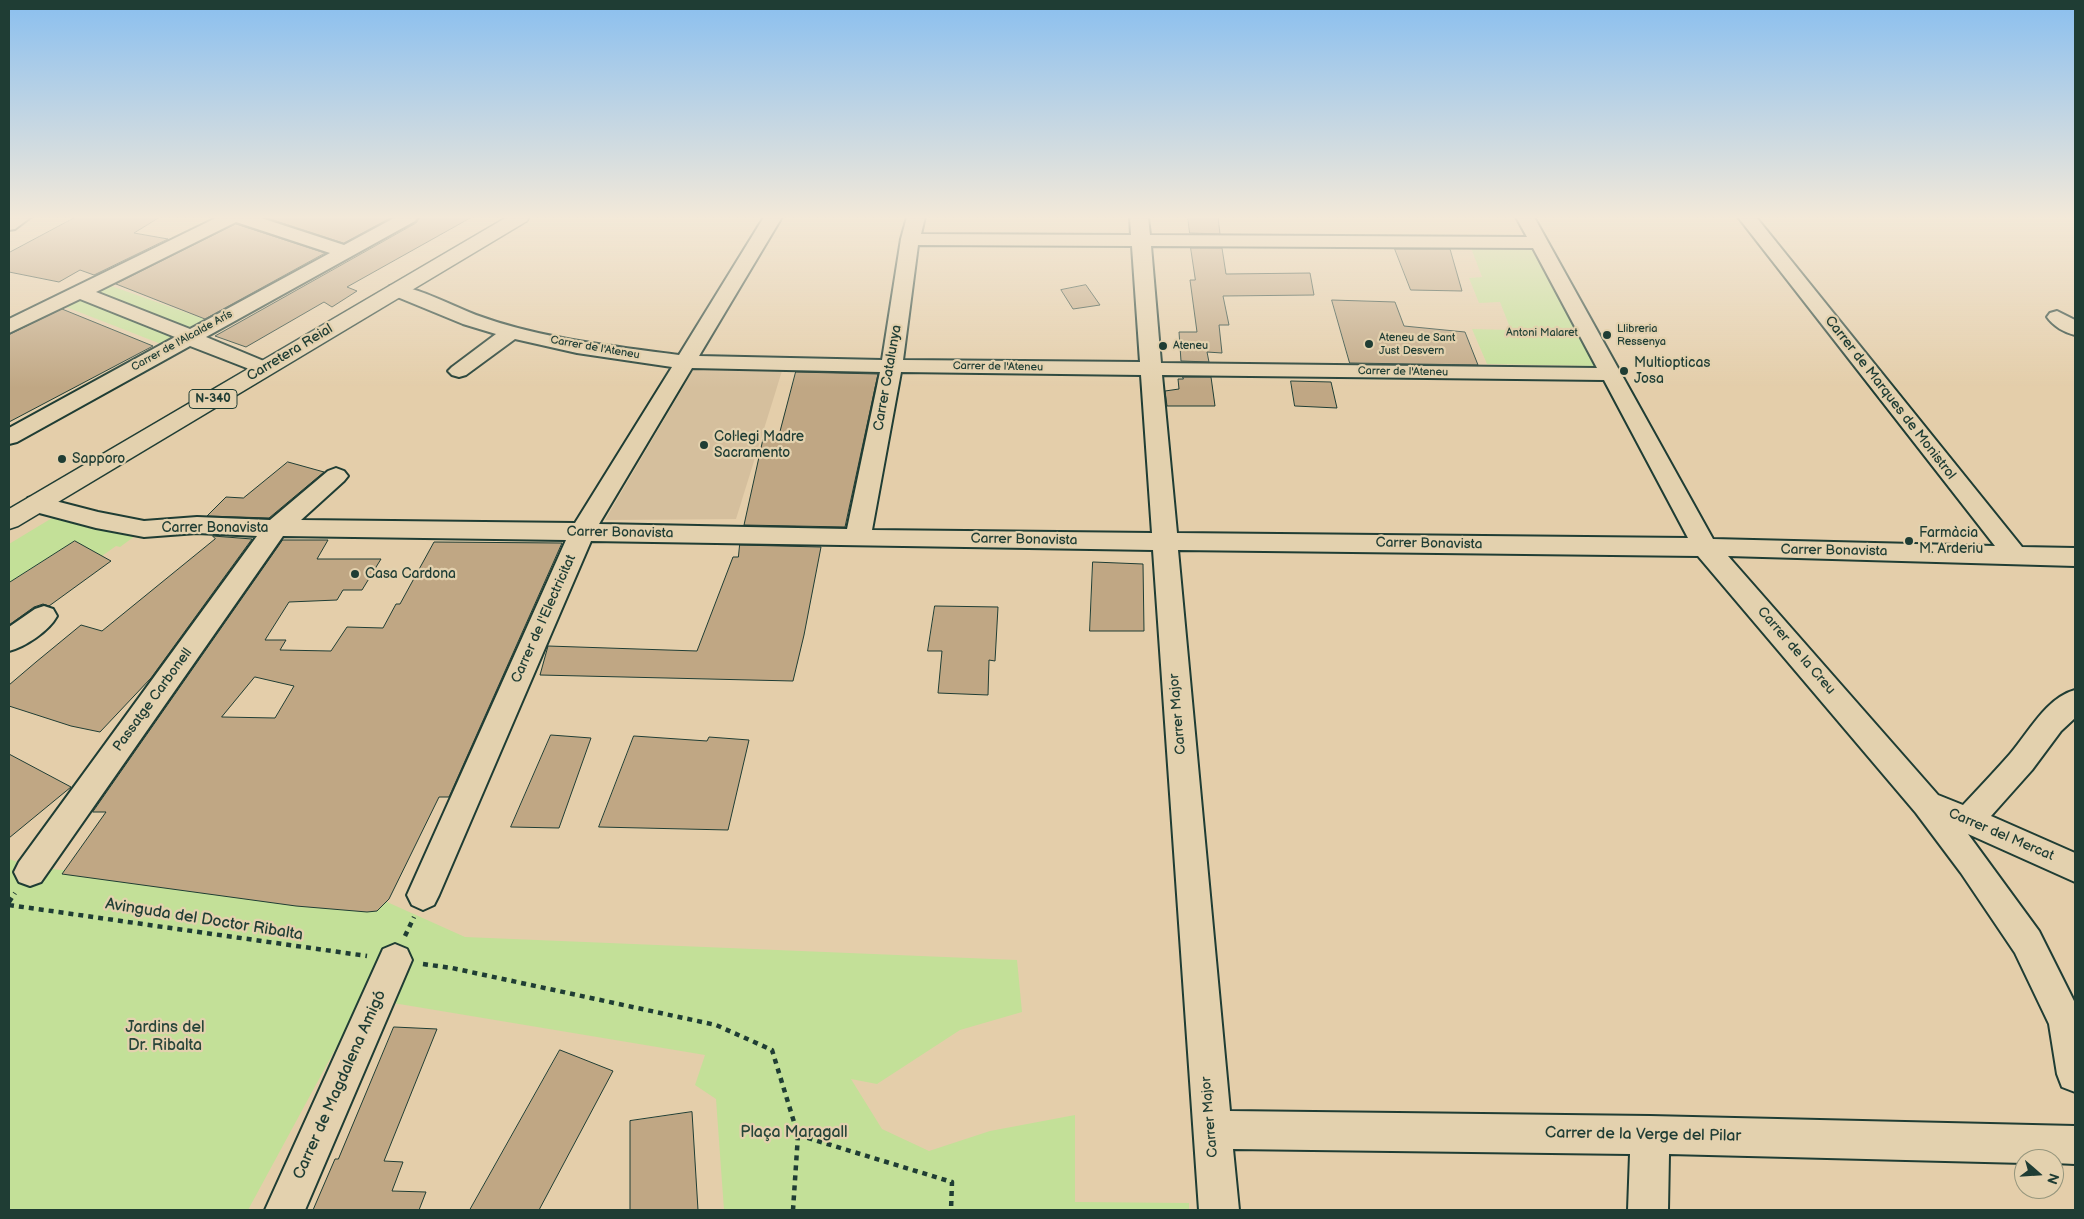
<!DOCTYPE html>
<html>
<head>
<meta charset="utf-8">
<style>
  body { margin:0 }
  #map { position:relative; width:2084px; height:1219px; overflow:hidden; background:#e4ceaa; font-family:"Balsamiq Sans",sans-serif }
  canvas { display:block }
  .frame { position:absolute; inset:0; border:10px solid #1f3d34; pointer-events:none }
  .north { position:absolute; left:2014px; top:1149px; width:50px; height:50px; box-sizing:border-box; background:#e3d1ae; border:1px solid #95967d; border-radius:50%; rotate:109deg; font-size:14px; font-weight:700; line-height:20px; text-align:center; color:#1f3d34 }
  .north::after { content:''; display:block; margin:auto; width:18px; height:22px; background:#1f3d34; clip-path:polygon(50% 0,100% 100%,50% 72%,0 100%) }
</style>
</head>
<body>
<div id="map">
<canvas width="2084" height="1219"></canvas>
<div class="frame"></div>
<div class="north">N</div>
</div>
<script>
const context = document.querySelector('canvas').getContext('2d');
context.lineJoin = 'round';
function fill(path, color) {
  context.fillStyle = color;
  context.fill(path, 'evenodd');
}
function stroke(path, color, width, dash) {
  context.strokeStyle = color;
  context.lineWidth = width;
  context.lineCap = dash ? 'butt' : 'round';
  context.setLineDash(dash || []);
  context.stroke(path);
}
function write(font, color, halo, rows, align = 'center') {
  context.font = font + ' "Balsamiq Sans",sans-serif';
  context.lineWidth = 4.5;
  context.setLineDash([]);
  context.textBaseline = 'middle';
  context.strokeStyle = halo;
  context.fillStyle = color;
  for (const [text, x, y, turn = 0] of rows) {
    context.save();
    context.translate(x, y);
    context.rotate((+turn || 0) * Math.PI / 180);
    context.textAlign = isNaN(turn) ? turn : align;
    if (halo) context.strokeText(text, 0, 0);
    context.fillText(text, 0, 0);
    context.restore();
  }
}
const built = new Path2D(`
  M695 367 782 371 736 519 605 520Z`);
const green = new Path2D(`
  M1532 246 1595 366 1487 364 1472 329 1511 330 1500 302 1479 303 1469 278 1482 277 1471 248Z
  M103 283 204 319 161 344 61 305Z
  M57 515 88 528 135 536 120 547 116 546 102 556 75 541 9 583V544Z
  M9 859 32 867 387 902 465 937 1017 960 1022 1012 960 1030 877 1084 851 1079 882 1129 929 1151 990 1131 1075 1115V1202L1189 1203V1210H724L716 1099 695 1085 705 1055 363 998 248 1210H9Z`);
const building = new Path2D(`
  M76 217H160L134 233 168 239 94 275 80 270 59 282 9 272V253Z
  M264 217H392L344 243Z
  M420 217H472L347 287 357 291 332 307 324 302 246 347 215 336 416 223Z
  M1188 217H1218L1220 234 1190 233Z
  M236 224 325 253 205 319 116 284Z
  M1191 248H1222L1226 274 1310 273 1314 295 1223 296 1229 325H1219L1222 353 1207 352 1209 362 1181 361 1179 332H1197L1190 280H1195Z
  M1395 249H1450L1462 291 1411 290Z
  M1086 285 1100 305 1073 309 1061 290Z
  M1332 300 1395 302 1404 326 1465 332 1478 365 1350 363Z
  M62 309 153 346 9 422V335Z
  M796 372 878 374 845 527 744 525 763 439 779 434Z
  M1183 377H1211L1215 406H1167L1165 391 1179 389 1178 379H1183Z
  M1291 381 1331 382 1337 408 1295 406Z
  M288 462 324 472 269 518 207 516 226 497 243 498Z
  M213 536 252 539 151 678 100 732 71 726 9 706V685L36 662 81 625 102 631 215 539Z
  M283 540H328L317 559H381L362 590H343L337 600 289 602 265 640H286L280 650 331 651 347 627 383 628 396 604H400L434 542 562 543 449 797H439L389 899 377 911 367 912 296 906 62 874 106 812H93ZM255 677 294 686 275 718 222 717Z
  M75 541 111 561 49 606 43 604 34 607 9 625V583Z
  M740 545 821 547 804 635 793 681 540 675 548 646 697 651 733 557H738Z
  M1093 562 1143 564 1144 631H1090Z
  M935 606 998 607 995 661 989 660 988 695 938 693 942 651H928Z
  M551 735 591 738 559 828 511 827Z
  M634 736 707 741 709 737 749 740 728 830 599 827Z
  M9 754 71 787 9 838Z
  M394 1027 437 1029 384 1161 403 1162 392 1191 426 1192 419 1210H313L335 1159H338Z
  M560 1050 613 1071 539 1210H470Z
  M692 1112 698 1210H630V1121Z`);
const path = new Path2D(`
  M9 902 15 893
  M9 905 367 956
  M405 936 414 917
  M423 964 452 968 716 1025 772 1050 798 1135 793 1210
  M798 1135 952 1182 951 1210`);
const minor = new Path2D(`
  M9 217H31L15 229 9 230Z
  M218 217H258L344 245 396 217H418L415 221 206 337 271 364 275 368 271 372 264 374 257 372 190 346 17 442 9 444V428L175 337 80 299 9 333V319ZM236 222 330 253 190 329 96 292Z
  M764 217H782L699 356 882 360 901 239 907 217H925L921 234 1131 235 1130 217H1148L1150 235 1527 237 1516 217H1534L1713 539 1995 546 1738 217H1756L2022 547 2075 548V566L1728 556 1938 795 1963 805C1979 788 1995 771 2010 754 2029 732 2046 698 2075 690V718L2061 731 2032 770 1991 816 2075 853V882L1968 834 2039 931 2075 1003V1092L2062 1087 2057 1074 2049 1024 2015 953 1961 873 1916 813 1698 556 1178 550 1230 1111 1650 1116 2075 1126V1164L2054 1163V1159H2024V1163L1669 1154 1668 1210H1628L1630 1154 1233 1149 1239 1210H1199L1153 550 591 541 439 895 434 905 423 910 412 905 407 895 566 540 283 536 41 882 30 886 19 882 14 872 19 862 257 536 197 533 144 537 96 528 28 510 24 504 28 498 36 496 98 512 144 521 197 517 270 520 328 471 336 468 344 471 348 476 344 481 301 520 575 523 672 367 577 353 515 339 466 375 459 377 452 375 448 371 452 367 496 334 463 324 390 294 387 290 390 286C407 282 457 308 476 315 541 339 611 346 679 355ZM918 245 1132 246 1140 362 903 360ZM1151 246 1533 248 1597 368 1161 363ZM692 368 880 372 847 529 599 524ZM901 372 1141 375 1152 533 872 530ZM1162 375 1604 380 1688 538 1177 533Z
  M2057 311 2075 320V335C2065 333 2053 326 2047 317L2050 313Z
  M44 606 53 609 57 616C49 631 25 647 9 651V627L35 609Z
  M395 944 407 949 412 960 305 1210H265L383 949Z`);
const major = new Path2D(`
  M507 217H529L527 221 18 526 9 529V509Z`);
const markers = [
  [1607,335,5,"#1f3d34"],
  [1369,344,5,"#1f3d34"],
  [1163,346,5,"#1f3d34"],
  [1624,371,5,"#1f3d34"],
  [704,445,5,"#1f3d34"],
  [62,459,5,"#1f3d34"],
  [1909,541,5,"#1f3d34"],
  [355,574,5,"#1f3d34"]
];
const farPoinames = [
  ["Llibreria",1617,329],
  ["Ressenya",1617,342],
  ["Ateneu de Sant",1379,338],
  ["Just Desvern",1379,351],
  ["Ateneu",1173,346]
];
const farParknames = [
  ["Antoni Malaret",1542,333]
];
const farStreetnames = [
  ["Carrer de l'Alcalde Arís",182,341,-29],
  ["Carrer de l'Ateneu",595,348,10],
  ["Carrer de l'Ateneu",998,367,1],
  ["Carrer de l'Ateneu",1403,372,1]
];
const shields = [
  [213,399,48]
];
const shieldNames = [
  ["N-340",213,399]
];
const streetNames = [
  ["Carretera Reial",290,353,-31],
  ["Carrer Catalunya",888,378,-80],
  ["Carrer de Marques de Monistrol",1890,398,52],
  ["Carrer Bonavista",215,528],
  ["Carrer Bonavista",620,533,1],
  ["Carrer Bonavista",1024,540,1],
  ["Carrer Bonavista",1429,544,1],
  ["Carrer Bonavista",1834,551,1],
  ["Carrer de l'Electricitat",544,619,-66],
  ["Carrer de la Creu",1796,651,49],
  ["Passatge Carbonell",153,700,-54],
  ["Carrer Major",1178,714,-95],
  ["Carrer del Mercat",2001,835,23],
  ["Carrer Major",1210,1117,-95]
];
const poiNames = [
  ["Multiopticas",1634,363],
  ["Josa",1634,379],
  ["Col·legi Madre",714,437],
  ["Sacramento",714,453],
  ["Sapporo",72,459],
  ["Farmàcia",1919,533],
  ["M. Arderiu",1919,549],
  ["Casa Cardona",365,574]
];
const nearStreetnames = [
  ["Avinguda del Doctor Ribalta",204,920,9],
  ["Carrer de Magdalena Amigó",340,1085,-66],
  ["Carrer de la Verge del Pilar",1643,1135,1]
];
const nearParknames = [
  ["Jardins del",165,1028],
  ["Dr. Ribalta",165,1046],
  ["Plaça Maragall",794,1133]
];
fill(built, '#d5bf9d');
fill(green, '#c3e098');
fill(building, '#c0a784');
stroke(building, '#1f3d34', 1);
stroke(minor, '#1f3d34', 4);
stroke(major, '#1f3d34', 3);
stroke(path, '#1f3d34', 4.5, [5, 5]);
fill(minor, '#e3d1ae');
fill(major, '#e3d1ae');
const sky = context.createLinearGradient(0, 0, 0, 388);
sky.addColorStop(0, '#8abfef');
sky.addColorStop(0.56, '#f3e9d9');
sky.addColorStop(1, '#f3e9d900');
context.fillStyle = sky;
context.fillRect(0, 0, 2084, 388);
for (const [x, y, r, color] of markers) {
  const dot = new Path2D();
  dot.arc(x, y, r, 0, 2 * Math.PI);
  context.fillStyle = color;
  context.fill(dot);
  stroke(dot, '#e3d1ae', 2);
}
write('11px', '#1f3d34', '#e3d1ae', farPoinames, 'left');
write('11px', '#274539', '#e3d1ae', farParknames);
write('11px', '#1f3d34', '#e3d1ae', farStreetnames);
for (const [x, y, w] of shields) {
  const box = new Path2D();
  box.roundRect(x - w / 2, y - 9.5, w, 19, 4);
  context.fillStyle = '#e3d1ae';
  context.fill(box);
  stroke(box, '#1f3d34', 1);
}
write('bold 12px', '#1f3d34', null, shieldNames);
write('14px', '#1f3d34', '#e3d1ae', streetNames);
write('14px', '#1f3d34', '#e3d1ae', poiNames, 'left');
write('16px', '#1f3d34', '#e3d1ae', nearStreetnames);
write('16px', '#274539', '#e3d1ae', nearParknames);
</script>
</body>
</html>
